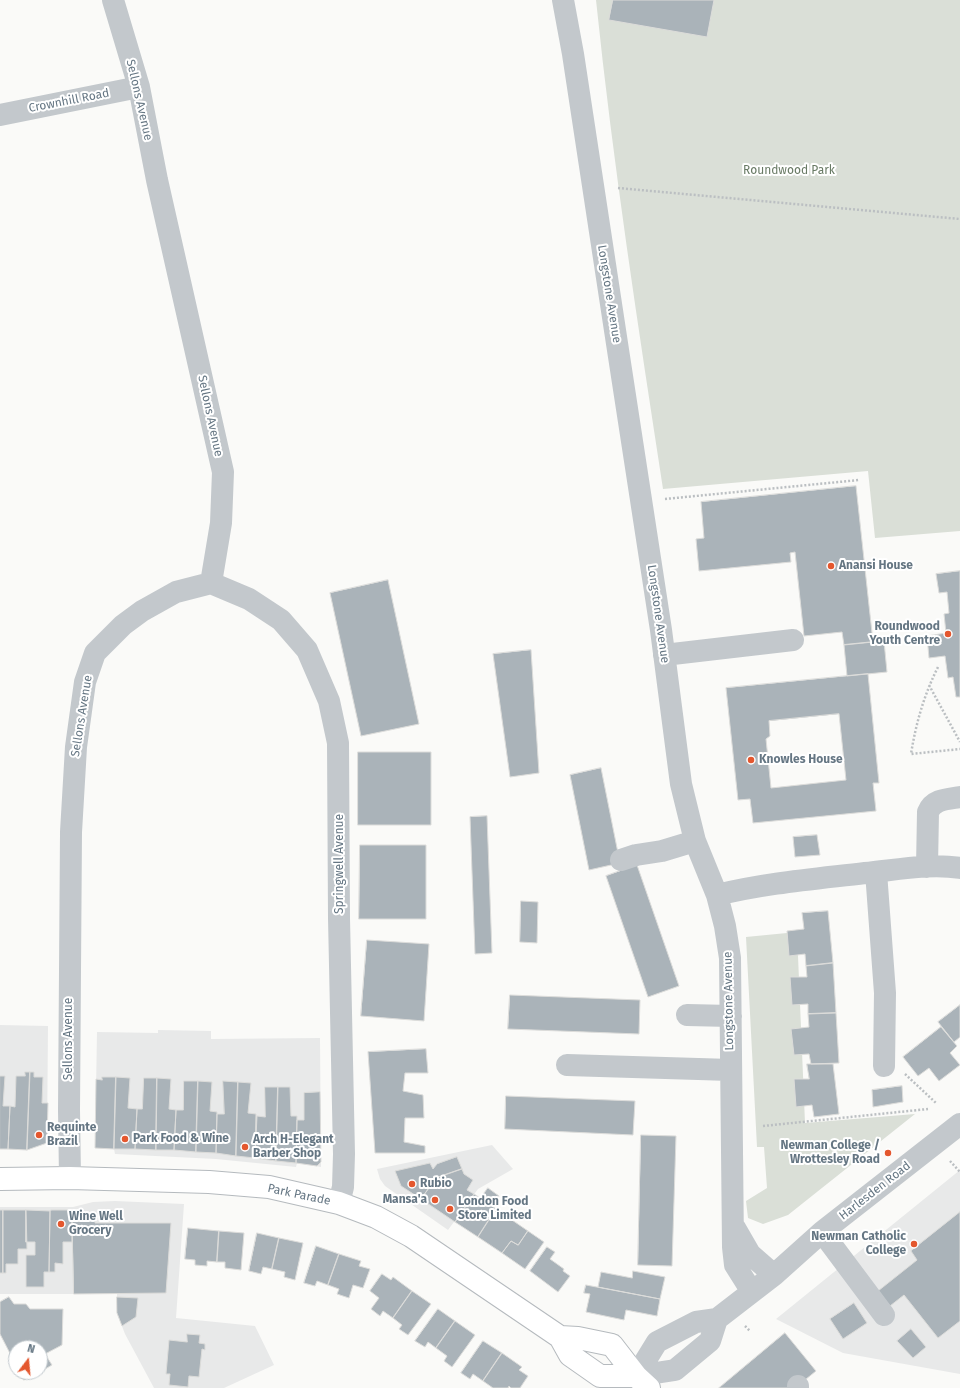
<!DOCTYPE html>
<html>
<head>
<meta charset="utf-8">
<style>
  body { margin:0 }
  #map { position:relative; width:960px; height:1388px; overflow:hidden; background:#fafaf8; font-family:"Fira Sans",sans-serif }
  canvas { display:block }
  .north { position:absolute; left:8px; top:1340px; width:40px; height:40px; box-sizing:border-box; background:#fff; border:1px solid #c1c8cd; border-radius:50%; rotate:16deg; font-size:11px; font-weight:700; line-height:16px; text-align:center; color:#657683 }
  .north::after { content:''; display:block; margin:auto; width:14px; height:18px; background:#e4572e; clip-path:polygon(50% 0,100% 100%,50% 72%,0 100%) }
</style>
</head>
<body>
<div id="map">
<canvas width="960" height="1388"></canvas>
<div class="north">N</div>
</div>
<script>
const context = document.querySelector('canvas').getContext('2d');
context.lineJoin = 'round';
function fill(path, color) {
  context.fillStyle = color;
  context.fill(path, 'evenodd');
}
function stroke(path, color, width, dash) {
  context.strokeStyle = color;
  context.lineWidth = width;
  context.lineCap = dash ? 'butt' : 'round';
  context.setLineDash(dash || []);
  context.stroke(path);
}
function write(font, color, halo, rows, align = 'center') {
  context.font = font + ' "Fira Sans",sans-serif';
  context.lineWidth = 4;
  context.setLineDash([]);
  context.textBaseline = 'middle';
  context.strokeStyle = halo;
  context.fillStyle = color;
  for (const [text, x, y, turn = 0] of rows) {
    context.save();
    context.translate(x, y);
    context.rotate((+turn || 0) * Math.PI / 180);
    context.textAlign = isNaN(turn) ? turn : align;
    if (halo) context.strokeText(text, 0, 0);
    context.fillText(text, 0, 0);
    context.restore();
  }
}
const built = new Path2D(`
  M0 1025 48 1026 47 1143 27 1150 0 1149Z
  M158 1030 211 1031V1039L320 1038 321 1167 297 1163 296 1167 216 1159 115 1154 114 1149 95 1148 97 1032 158 1033Z
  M492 1145 513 1169 478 1189 448 1230 385 1186 380 1179 377 1169Z
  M960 1170V1374L843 1353 776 1319Z
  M115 1201 184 1204 176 1318 255 1326 274 1365 224 1388H154L125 1334 117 1313V1294H0V1207H73L93 1202Z`);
const green = new Path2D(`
  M596 0H960V531L875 538 868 471 663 489C638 326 613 164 596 0Z
  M797 932 805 1123 915 1114 788 1215 763 1224 748 1218 746 1201 767 1188 764 1147H757L746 937Z`);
const building = new Path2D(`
  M613 0H714L707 37 609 20Z
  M856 486 873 642 844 645 842 632 804 636 795 552 790 553 791 562 699 571 696 539 704 538 701 502Z
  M960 571V697H956L953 677 948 678 945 656 929 658 927 636 946 633 944 614 949 613 947 592 939 593 936 574Z
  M388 580 419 724 361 736 330 593Z
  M884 641 887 672 847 676 844 645Z
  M531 650 539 773 510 777 493 654Z
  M868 674 879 783H873L876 811 753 823 750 799 738 800 726 688ZM839 714 846 780 771 788 766 739 770 736 769 721Z
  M358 752H431V825H358Z
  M601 768 620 863 589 870 570 775Z
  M487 816 492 953 475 954 470 817Z
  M817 835 820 855 795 857 793 837Z
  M360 845H426V919H359Z
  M637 865 679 986 648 997 606 876Z
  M521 901 538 902 537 943 520 942Z
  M828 911 833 963 806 966 805 954 789 956 787 931 804 929 802 913Z
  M367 940 429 944 424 1021 361 1016Z
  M833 963 836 1013 808 1014V1004L792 1005 790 977H807L806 966Z
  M510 995 640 1000 639 1034 508 1029Z
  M960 1005V1037L954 1042 938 1022Z
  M836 1013 839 1063 811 1064 809 1054 794 1055 791 1029 809 1027 808 1014Z
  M941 1027 957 1046 950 1053 960 1065 939 1081 929 1068 918 1076 903 1057Z
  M426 1049 428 1073H405L403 1091 423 1095 424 1118H405L404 1142 425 1146V1153H375L368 1052Z
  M807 1064H833L839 1114 814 1117 812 1105 796 1107 794 1079H809Z
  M25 1072H30L27 1150 8 1149 10 1106 15 1107 16 1076H25Z
  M30 1072H34V1077H43L42 1103H48L47 1143 27 1150Z
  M0 1076H5L3 1106H10L8 1149H0Z
  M102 1077H116L114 1149 95 1148 96 1079 102 1080Z
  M116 1077 130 1078 128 1108 137 1109 135 1149H114Z
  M144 1078H157L156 1150 135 1149 137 1109H142Z
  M157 1078 171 1079 169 1109 176 1110 174 1150H156Z
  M184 1081H198L196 1152 174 1150 176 1110H183Z
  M198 1081 212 1082 210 1111 217 1112 216 1153 196 1152Z
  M223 1081 238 1082 236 1156 216 1153 217 1114H224Z
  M238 1082 251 1083 248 1113 256 1114 255 1158 236 1156Z
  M902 1086 903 1102 873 1107 872 1090Z
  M265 1087H278L276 1161 255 1158 257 1116 265 1117Z
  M278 1087H290L291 1116H297L296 1163 276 1161Z
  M320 1092 321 1162 317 1166 296 1163 297 1120H304V1093Z
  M506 1096 635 1101 633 1135 505 1129Z
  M641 1135 676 1136 672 1266 638 1265Z
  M457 1157 462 1169 436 1178 421 1199 401 1186 395 1171 430 1163 433 1169 437 1164Z
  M462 1169 464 1174 473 1180 467 1190 474 1194 455 1222 421 1199 436 1178Z
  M488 1188 499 1196 492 1206 496 1209 478 1237 455 1222 474 1194 480 1198Z
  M496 1209 528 1231 518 1245 511 1241 502 1253 478 1237Z
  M0 1210H3V1273H0Z
  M3 1210H26L27 1249H18V1264H6V1273H3Z
  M26 1210 50 1211 49 1272H44V1287H26V1255H35V1242H26Z
  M52 1210H72V1242H63V1264L55 1263V1272H49L50 1211Z
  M72 1210 96 1213 95 1223H171L166 1293 74 1294Z
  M960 1212V1321L938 1338 904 1295 890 1306 878 1291 917 1260 911 1251Z
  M188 1228 219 1231 217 1262 207 1261V1266L195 1265V1260L185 1259Z
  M219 1231 244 1233 241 1270 225 1268V1262H217Z
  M528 1231 544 1242 525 1269 502 1253 511 1241 518 1245Z
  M257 1233 279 1238 272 1269 263 1267 261 1274 249 1271Z
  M279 1238 303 1243 295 1280 284 1277 285 1272 272 1269Z
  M316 1246 339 1254 328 1285 317 1281 315 1286 304 1283Z
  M547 1247 555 1252 550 1259 564 1269 563 1271 570 1276 558 1292 530 1271Z
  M339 1254 361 1261 359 1266 370 1269 363 1288 353 1285 349 1298 337 1294 339 1289 328 1285Z
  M633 1271 665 1277 660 1299 598 1287 601 1272 632 1278Z
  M382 1274 391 1280 393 1277 412 1291 393 1318 383 1311 380 1316 371 1309 379 1298 370 1291Z
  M586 1285 660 1299 657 1316 626 1310 624 1320 586 1312 590 1294 584 1293Z
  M412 1291 431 1304 408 1335 399 1329 402 1325 393 1318Z
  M9 1297 14 1304H26L30 1309H63L62 1345 45 1354 52 1365 40 1372V1348H16V1365L0 1334V1302Z
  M117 1297 138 1298 136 1317 122 1326 117 1313Z
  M854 1303 867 1323 843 1339 830 1319Z
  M438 1309 455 1321 436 1348 428 1342 425 1347 415 1341Z
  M455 1321 475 1335 452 1367 444 1361 447 1356 436 1348Z
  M911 1329 926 1347 913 1358 897 1341Z
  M785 1333 816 1371 795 1388H719Z
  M187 1334 200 1335 199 1343 205 1344V1350L202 1349 199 1377 189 1376 188 1387 169 1385 170 1374H166L169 1340 187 1342Z
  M483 1341 502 1353 483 1381 473 1374 470 1379 461 1373Z
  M502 1353 522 1367 519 1370 528 1376 520 1388H511L509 1386 508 1388H493L483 1381Z
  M20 1372H39L24 1380Z`);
const path = new Path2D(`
  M618 188 960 219
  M665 499 859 480
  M938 667C924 695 916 723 911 754L960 749
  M929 685 960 742
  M905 1074 936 1103
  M763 1126 928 1109
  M950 1161 960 1172
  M745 1326 750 1331`);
const minor = new Path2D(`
  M113 0 139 87 157 180 223 472 221 523 211 583
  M563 0 573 54 618 350 661 630 681 784 695 841 717 895 725 926 730 958 733 1247 735 1265 752 1292
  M0 115 139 87
  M211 583 249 599 281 620 307 650 329 701 338 743 339 918 344 1154 343 1187 339 1203
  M664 655 793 640
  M621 860 636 855 662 851 695 841
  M927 867 928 812C933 799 948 799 960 797
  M876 872 885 993 884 1066
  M717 895C766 883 815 879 865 873 896 870 930 863 960 868
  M687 1015 731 1016
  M567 1065 731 1070
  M70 1178 69 1110 71 832 76 747 85 682 95 653 123 625 142 611 176 592 211 583
  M735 1228 750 1254 774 1275
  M822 1232 884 1315
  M636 1376 657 1342 696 1322 717 1319 774 1275 822 1232 960 1124
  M636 1376 675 1370 710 1341 717 1319
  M798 1386V1388`);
const major = new Path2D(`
  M0 1179 70 1178 209 1182 269 1187 339 1203 376 1217 411 1236 560 1337 570 1355 600 1376H636
  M560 1337 578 1338 612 1345 636 1376 649 1388`);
const markers = [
  [831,566,4,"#e4572e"],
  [948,634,4,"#e4572e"],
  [751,760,4,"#e4572e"],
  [39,1135,4,"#e4572e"],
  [125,1139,4,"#e4572e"],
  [245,1147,4,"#e4572e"],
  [888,1153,4,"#e4572e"],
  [412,1184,4,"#e4572e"],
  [435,1200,4,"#e4572e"],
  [450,1209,4,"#e4572e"],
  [61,1224,4,"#e4572e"],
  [914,1244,4,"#e4572e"]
];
const streetNames = [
  ["Sellons Avenue",139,100,77],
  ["Crownhill Road",69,101,-11],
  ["Longstone Avenue",609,294,81],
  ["Sellons Avenue",210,416,78],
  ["Longstone Avenue",658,614,82],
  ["Sellons Avenue",82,716,-81],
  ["Springwell Avenue",340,864,-90],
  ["Longstone Avenue",729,1001,-91],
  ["Sellons Avenue",69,1039,-90],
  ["Harlesden Road",875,1191,-38],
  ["Park Parade",299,1195,12]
];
const parkNames = [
  ["Roundwood Park",789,171]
];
const poiNames = [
  ["Anansi House",839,566],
  ["Roundwood",940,627,"right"],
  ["Youth Centre",940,641,"right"],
  ["Knowles House",759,760],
  ["Requinte",47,1128],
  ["Brazil",47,1142],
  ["Park Food & Wine",133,1139],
  ["Arch H-Elegant",253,1140],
  ["Barber Shop",253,1154],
  ["Newman College /",880,1146,"right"],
  ["Wrottesley Road",880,1160,"right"],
  ["Rubio",420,1184],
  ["Mansa'a",427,1200,"right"],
  ["London Food",458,1202],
  ["Store Limited",458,1216],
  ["Wine Well",69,1217],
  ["Grocery",69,1231],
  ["Newman Catholic",906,1237,"right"],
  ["College",906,1251,"right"]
];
fill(built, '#e8e9e9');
fill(green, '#dadfd7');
fill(building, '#aab3b9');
stroke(building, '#dcdcda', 1);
stroke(major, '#b5babe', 24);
stroke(path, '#bbbfc2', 2.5, [2, 2]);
stroke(minor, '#c3c8cc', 22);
stroke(major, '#fff', 22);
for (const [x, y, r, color] of markers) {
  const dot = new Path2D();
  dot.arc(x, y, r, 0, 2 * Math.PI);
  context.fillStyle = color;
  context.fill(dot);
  stroke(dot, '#fff', 1.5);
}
write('12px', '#657683', '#fff', streetNames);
write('12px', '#687a64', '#fff', parkNames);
write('bold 12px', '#657683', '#fff', poiNames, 'left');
</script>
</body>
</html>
